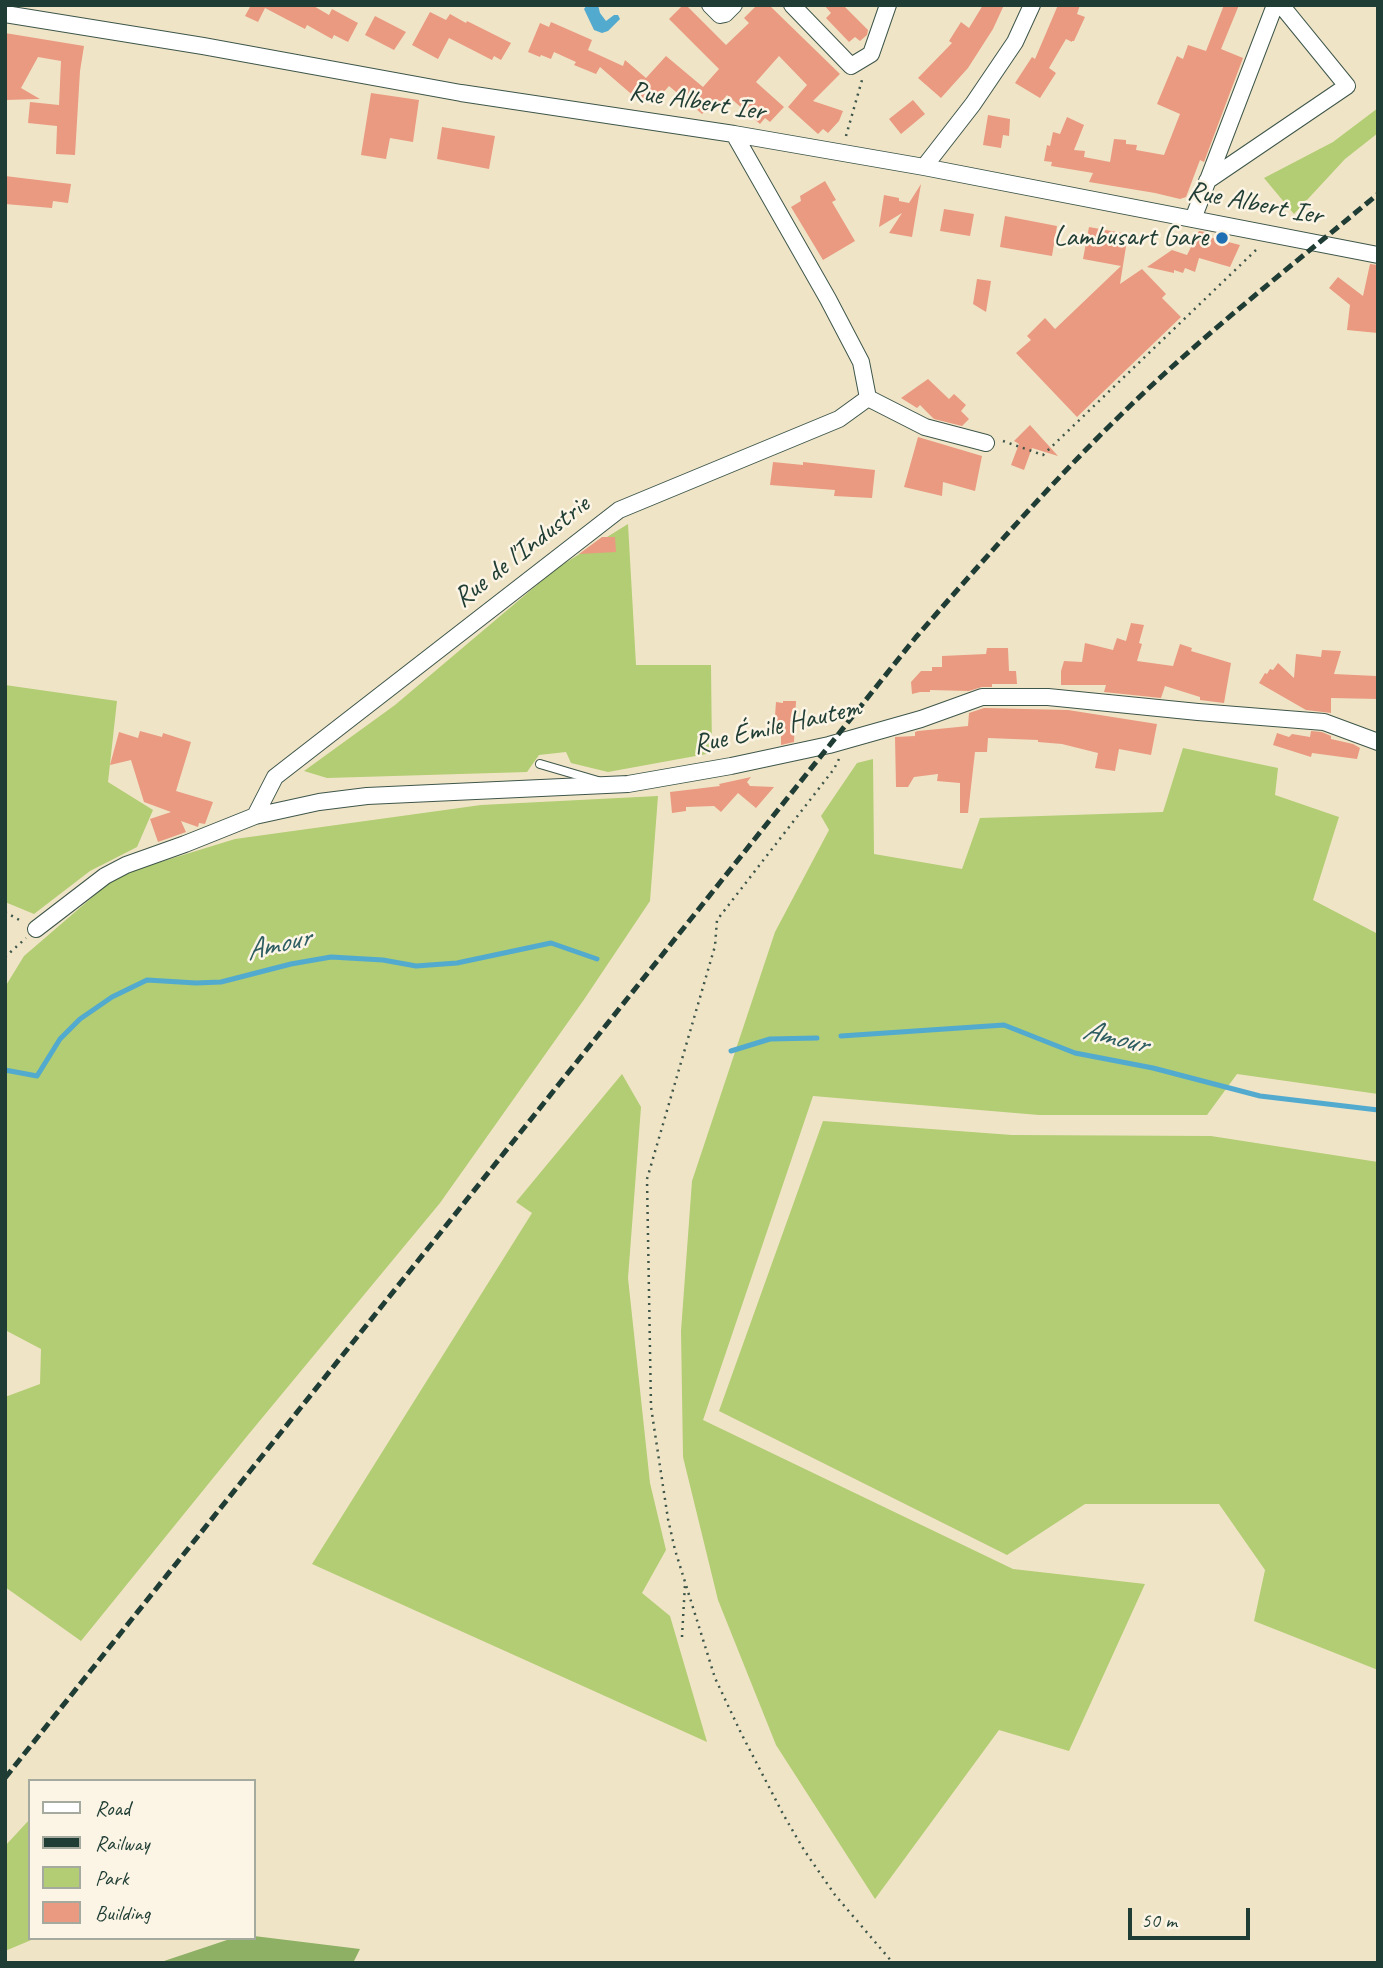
<!DOCTYPE html>
<html>
<head>
<meta charset="utf-8">
<style>
  body { margin:0 }
  #map { position:relative; width:1383px; height:1968px; overflow:hidden; background:#f0e4c7; font-family:Caveat,sans-serif }
  canvas { display:block }
  .frame { position:absolute; inset:0; border:7px solid #1f3d34; pointer-events:none }
  .legend { position:absolute; left:28px; top:1779px; width:228px; height:161px; box-sizing:border-box; background:#fcf5e5; border:2px solid #a4ab9e; margin:0; padding:9px 12px; list-style:none; font-size:21px; color:#1f3d34 }
  .legend li { display:flex; align-items:center; gap:14px; height:35px }
  .legend b { width:35px; border:2px solid #a4ab9e }
  .scale { position:absolute; left:1128px; top:1908px; width:122px; height:32px; box-sizing:border-box; border:4px solid #1f3d34; border-top:0; padding-left:9px; font-size:21px; line-height:24px; white-space:nowrap; color:#1f3d34; -webkit-text-stroke:5px #fcf5e5; paint-order:stroke }
</style>
</head>
<body>
<div id="map">
<canvas width="1383" height="1968"></canvas>
<div class="frame"></div>
<ul class="legend">
<li><b style="height:9px;background:#fff"></b>Road</li>
<li><b style="height:9px;background:#1f3d34"></b>Railway</li>
<li><b style="height:19px;background:#b2cd73"></b>Park</li>
<li><b style="height:19px;background:#e99a81"></b>Building</li>
</ul>
<div class="scale">50 m</div>
</div>
<script>
const context = document.querySelector('canvas').getContext('2d');
context.lineJoin = 'round';
function fill(path, color) {
  context.fillStyle = color;
  context.fill(path, 'evenodd');
}
function stroke(path, color, width, dash) {
  context.strokeStyle = color;
  context.lineWidth = width;
  context.lineCap = dash ? 'butt' : 'round';
  context.setLineDash(dash || []);
  context.stroke(path);
}
function write(font, color, halo, rows, align = 'center') {
  context.font = font + ' Caveat,sans-serif';
  context.lineWidth = 5;
  context.setLineDash([]);
  context.textBaseline = 'middle';
  context.strokeStyle = halo;
  context.fillStyle = color;
  for (const [text, x, y, turn = 0] of rows) {
    context.save();
    context.translate(x, y);
    context.rotate((+turn || 0) * Math.PI / 180);
    context.textAlign = isNaN(turn) ? turn : align;
    if (halo) context.strokeText(text, 0, 0);
    context.fillText(text, 0, 0);
    context.restore();
  }
}
const green = new Path2D(`
  M1378 108V133L1345 159 1294 214 1264 178 1333 142Z
  M628 524 636 665H711L712 753 608 772 571 763 566 752 539 755 527 772 327 778 304 771 395 705 557 568Z
  M5 685 117 701 108 782 153 810 137 847 90 871 34 914 5 902Z
  M1183 748 1278 768 1275 795 1339 817 1313 900 1378 934V1094L1237 1074 1207 1115H1039L813 1096 703 1420 1013 1569 1145 1584 1069 1751 999 1730 875 1899 776 1745 718 1600 683 1457 681 1331 692 1181 775 932 829 830 821 816 857 763 873 759 874 854 962 869 980 818 1163 812Z
  M658 796 650 901 583 1001 440 1203 248 1435 81 1641 5 1587V1397L40 1384 41 1349 5 1330V987L24 956 118 875 235 839 481 805Z
  M622 1074 641 1107 628 1278 650 1483 666 1550 642 1593 670 1616 707 1742 312 1564 532 1213 516 1202Z
  M823 1121 1012 1135 1211 1136 1378 1162V1670L1254 1621 1265 1570 1219 1504H1085L1007 1555 719 1411Z
  M30 1819V1938H36L5 1951V1846Z`);
const forest = new Path2D(`
  M254 1936 360 1949 353 1963H158L233 1938H254Z`);
const water = new Path2D(`
  M587 5H598L600 13 606 21 614 15H618L620 19 608 31 602 33 594 30 584 9Z`);
const stream = new Path2D(`
  M841 1036 1004 1025 1075 1053 1153 1068 1260 1096 1378 1110
  M731 1051 770 1039 817 1038
  M5 1070 37 1076 60 1039 80 1019 112 997 147 980 196 983 221 982 291 964 331 957 383 960 416 966 457 963 551 943 597 959`);
const building = new Path2D(`
  M251 5H312L329 15 332 9 358 23 348 42 334 35 332 39 307 25 305 29 265 8 258 22 245 16Z
  M683 5H686L726 45 749 23 744 18 757 5H769L840 74 813 101 843 111 839 121 828 133 823 129 818 134 788 107 807 85 779 56 756 82 784 107 770 122 765 118 760 124 727 95 712 113 707 109 702 114 669 86 654 103 649 99 644 105 600 67 596 74 574 65 576 62 554 52 551 59 541 55 540 57 528 52 540 23 549 27 551 22 592 40 588 50 623 66 625 60 646 78 666 56 703 87 719 69 669 19Z
  M824 5H843L868 30 867 35 860 41 855 37 849 42 826 18 831 13Z
  M983 5H1004L993 29 968 68 941 98 918 78 952 43 949 41 961 22 969 28Z
  M1058 5H1080L1077 14 1085 17 1074 41H1072V42L1066 39 1049 68 1056 73 1040 98 1015 83 1032 57 1035 59Z
  M1224 5H1239L1221 49 1243 58 1204 162 1200 160 1186 197 1180 199 1155 193 1089 182 1093 173 1051 166 1052 162 1044 161 1047 145 1050 146 1053 132 1060 134 1067 117 1084 125 1074 150 1085 151 1084 157 1110 162 1114 139 1126 140V144L1137 145 1136 150 1164 155 1180 114 1157 104 1177 56 1183 59 1188 45 1206 51Z
  M430 12 446 20 450 14 466 23 467 21 511 43 501 60 494 56 492 60 449 38 438 59 412 45Z
  M375 16 406 32 394 50 365 35Z
  M5 33 84 46 80 71 75 155 56 154 57 126 28 123 30 102 59 105 61 61 38 57 21 88 40 99 5 100Z
  M371 93 419 100 413 142 390 138 386 159 361 155Z
  M913 100 925 114 901 134 889 119Z
  M988 115 1010 119 1009 136 1003 135 1001 148 983 145Z
  M442 127 495 136 489 169 437 159Z
  M5 176 71 184 68 203 53 201 52 208 5 204Z
  M825 181 836 200 832 202 855 241 823 260 791 207 801 201 800 196Z
  M921 184 912 237 889 233 902 213 879 227 884 195 899 198V201L909 203Z
  M944 209 974 214 970 236 940 231Z
  M1005 216 1057 226 1052 256 1000 247Z
  M1089 227 1128 234 1120 284 1142 269 1166 294 1162 298 1181 317 1077 417 1016 353 1031 340 1027 336 1045 318 1055 329 1121 266 1083 259Z
  M1199 231 1205 232V236L1240 245 1230 267 1199 258 1195 272 1185 268 1183 273 1174 270V273L1147 267 1172 250 1187 255Z
  M1370 264 1378 265V333L1347 330 1350 305 1329 288 1338 277 1363 296Z
  M977 279 991 281 986 312 973 304Z
  M928 379 949 399 954 394 966 405 961 411 969 419 962 426 934 419 920 405 917 408 901 398Z
  M1030 425 1058 456 1032 448 1024 470 1011 465 1019 444 1014 441Z
  M918 437 982 456 975 491 943 482 942 496 904 487Z
  M773 462 803 465V462L875 470 872 498 834 496 835 490 770 485Z
  M602 537H615L616 552 579 554Z
  M1131 623 1144 625 1139 643 1142 644 1137 661 1173 666 1180 644 1192 648 1191 651 1231 663 1224 703 1200 700V697L1165 686 1161 698 1104 692 1106 685H1061V671L1064 661 1082 662 1085 643 1113 650 1117 638 1126 641Z
  M987 648H1008L1009 671H1016L1017 684H992V687H982L969 691 930 690V692H920L912 694 911 682 921 671H932V667H942V656L986 654Z
  M1322 650 1341 651 1334 674 1376 676V679H1378V699L1331 698V713L1306 710 1259 683 1265 673 1267 674 1270 669 1273 670 1278 663 1294 678 1296 654 1321 657Z
  M783 701H796L794 742 781 745V730H774L776 702 783 703Z
  M984 708 1068 710 1157 724 1151 755 1119 749 1115 771 1095 768 1098 753 1062 744 1038 742V740L988 738 987 752H975L968 813H960V783L937 781 938 774 914 777 908 787H896L895 737 915 736V732L918 731 968 726 969 713Z
  M140 731 162 737 163 733 191 742 176 791 213 802 205 824 199 823 198 827 181 821 186 832 158 842 150 819 171 812 144 802 131 760 110 765 119 732 138 738Z
  M1311 731 1322 732 1331 736V739L1353 744 1360 748 1357 759 1312 753 1311 757 1273 745 1277 733 1289 737 1292 734 1310 737Z
  M751 777 747 782 750 786 774 787 756 808 738 793 721 812 714 806 686 807V811L672 813 670 792 720 786 719 784Z`);
const path = new Path2D(`
  M846 136 862 80 861 79
  M1003 441 1043 455 1257 249
  M839 759 834 769 717 920 715 946 647 1179 651 1407 668 1519 675 1550 715 1678 741 1733 783 1814 804 1850 835 1895 893 1963
  M5 912 23 922
  M5 957 26 938
  M682 1637 685 1584`);
const lane = new Path2D(`
  M540 764 598 781`);
const street = new Path2D(`
  M710 5 720 15 725 14 734 5
  M792 5 851 66 871 54 888 5
  M5 14 203 46 461 93 734 134 924 167 1378 255
  M734 134 828 299 861 362 868 398 925 427 986 443
  M924 167 973 104 1015 42 1032 5
  M1207 181 1347 86 1281 5
  M1193 219 1275 5
  M255 816 275 777 619 510 839 419 868 398
  M36 929 105 876 126 865 185 844 255 816 319 802 367 796 628 784 731 766 829 745 921 719 982 697H1048L1198 712 1324 722 1378 742`);
const rail = new Path2D(`
  M5 1778 916 637C995 547 1074 456 1163 375 1232 312 1306 254 1378 194`);
const markers = [
  [1222,238,7,"#1f6fb2"]
];
const streetNames = [
  ["Rue Albert Ier",697,102,9],
  ["Rue Albert Ier",1255,204,11],
  ["Rue de l'Industrie",522,552,-38],
  ["Rue Émile Hautem",777,727,-13]
];
const poiNames = [
  ["Lambusart Gare",1208,238]
];
const waterNames = [
  ["Amour",278,945,-13],
  ["Amour",1115,1038,14]
];
fill(green, '#b2cd73');
fill(forest, '#8db065');
fill(water, '#52aacf');
stroke(stream, '#52aacf', 5);
fill(building, '#e99a81');
stroke(lane, '#3e564a', 10);
stroke(street, '#3e564a', 18);
stroke(path, '#3e564a', 2.5, [2, 5]);
stroke(lane, '#fff', 8);
stroke(street, '#fff', 16);
stroke(rail, '#1f3d34', 5, [10, 5]);
for (const [x, y, r, color] of markers) {
  const dot = new Path2D();
  dot.arc(x, y, r, 0, 2 * Math.PI);
  context.fillStyle = color;
  context.fill(dot);
  stroke(dot, '#fcf5e5', 2.5);
}
write('28px', '#1f3d34', '#fcf5e5', streetNames);
write('28px', '#1f3d34', '#fcf5e5', poiNames, 'right');
write('italic 30px', '#2e5e62', '#fcf5e5', waterNames);
</script>
</body>
</html>
